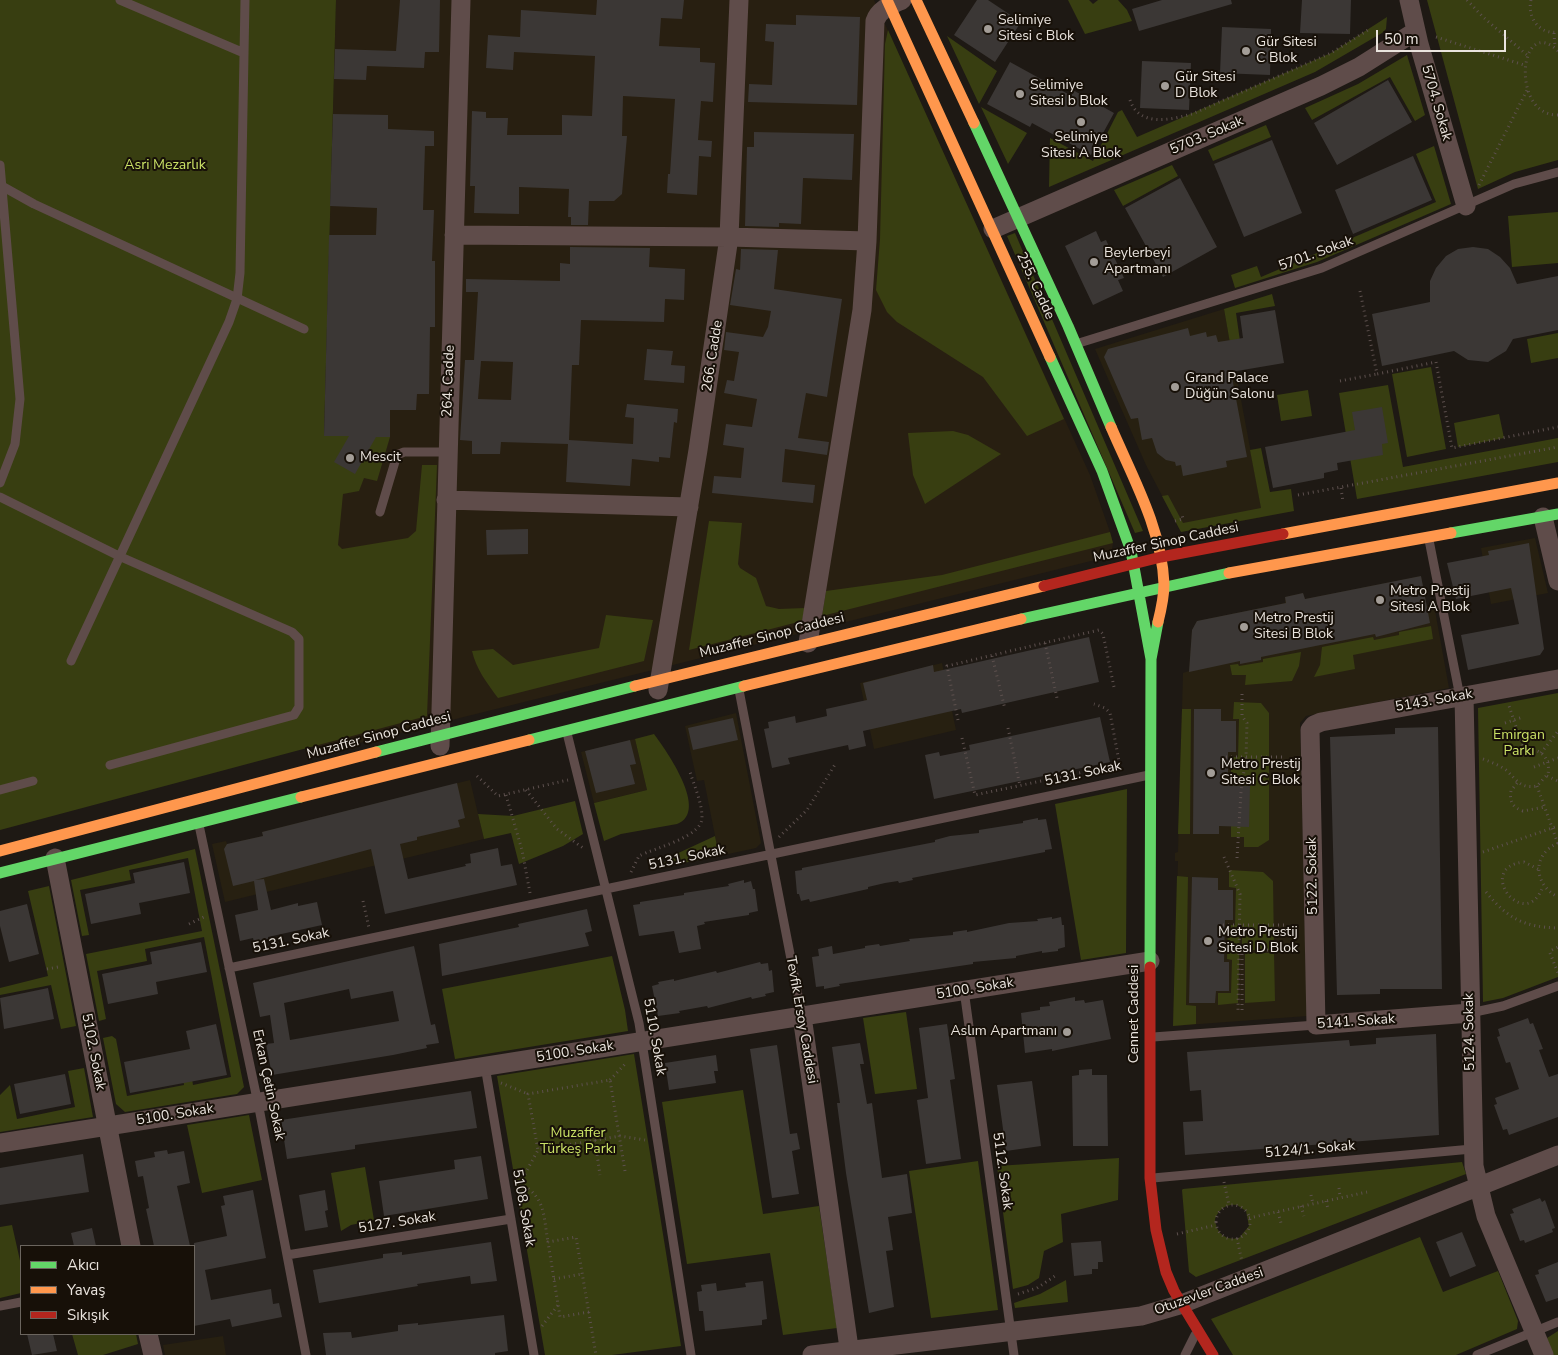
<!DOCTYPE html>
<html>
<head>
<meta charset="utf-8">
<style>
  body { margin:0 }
  #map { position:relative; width:1558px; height:1355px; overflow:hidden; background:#1e1914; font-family:"Nunito Sans",sans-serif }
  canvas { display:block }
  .legend { position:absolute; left:20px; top:1245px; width:175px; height:90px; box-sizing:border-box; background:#171008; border:1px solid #6b655e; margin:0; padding:6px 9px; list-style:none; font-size:15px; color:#eae4de }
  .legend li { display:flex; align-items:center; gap:10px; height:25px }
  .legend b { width:25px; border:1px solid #6b655e }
  .scale { position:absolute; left:1376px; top:30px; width:130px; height:22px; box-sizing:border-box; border:2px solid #eae4de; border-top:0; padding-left:6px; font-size:15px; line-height:18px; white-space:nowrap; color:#eae4de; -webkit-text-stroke:4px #171008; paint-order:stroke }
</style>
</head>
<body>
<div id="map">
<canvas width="1558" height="1355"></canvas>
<ul class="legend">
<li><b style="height:6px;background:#63d668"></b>Akıcı</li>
<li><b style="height:6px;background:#ff974d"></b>Yavaş</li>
<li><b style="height:6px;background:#b3261e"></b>Sıkışık</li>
</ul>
<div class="scale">50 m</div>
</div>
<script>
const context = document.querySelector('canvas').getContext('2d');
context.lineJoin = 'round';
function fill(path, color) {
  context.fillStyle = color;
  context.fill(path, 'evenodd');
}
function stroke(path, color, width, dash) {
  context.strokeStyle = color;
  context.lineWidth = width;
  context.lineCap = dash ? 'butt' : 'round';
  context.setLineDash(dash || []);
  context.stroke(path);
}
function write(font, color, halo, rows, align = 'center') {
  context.font = font + ' "Nunito Sans",sans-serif';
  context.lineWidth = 4;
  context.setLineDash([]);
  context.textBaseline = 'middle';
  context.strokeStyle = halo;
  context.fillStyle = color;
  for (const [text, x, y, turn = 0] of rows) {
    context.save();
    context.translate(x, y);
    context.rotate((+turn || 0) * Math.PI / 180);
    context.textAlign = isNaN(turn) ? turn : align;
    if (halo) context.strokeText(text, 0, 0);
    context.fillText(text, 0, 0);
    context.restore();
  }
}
const commercial = new Path2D(`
  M1224 309 1263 517 1181 532 1146 465 1095 349Z
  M1535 538 1548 593 1491 604 1481 548Z
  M1421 576 1427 606 1434 605 1449 688 1306 716 1300 723 1307 1016 1173 1026 1178 861H1175V853L1178 852 1183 673 1189 671 1192 630 1197 621 1285 603V597L1303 593 1305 599Z
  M942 663 956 730 874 749 860 683Z
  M736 713 761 843 756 848 719 856 704 780 697 781 685 726Z
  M635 739 647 790 594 803 581 752Z
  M470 780 484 839 225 902 212 844 226 841 227 844 263 836 262 832Z
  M223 1336 226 1355H165L163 1345Z`);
const industrial = new Path2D(`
  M336 0H874L1090 475 1110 532 1113 543 1111 556 315 754Z`);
const green = new Path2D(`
  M0 0H336L324 435 390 437 377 481 364 478 359 491 343 494 338 545 342 549 408 538 416 531 422 465H437L427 716 0 830Z
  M1068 0H1089L1093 4 1098 0H1118L1127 10 1132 21 1085 34Z
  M1427 0H1558V160L1515 172 1478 189Z
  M1387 17 1386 29 1382 33 1315 72 1049 187 1050 138 1093 161 1118 112 1122 110 1137 137 1331 53Z
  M888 30 1064 419 1027 436 983 377 897 322 887 312 876 290 880 239 885 44Z
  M947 36 997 71 979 104Z
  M1407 55 1425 115 1415 121 1390 77 1312 120 1305 108 1358 84Z
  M981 107 1027 133 1008 164Z
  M1266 125 1271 137 1213 161 1208 150Z
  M1434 146 1451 204 1317 262 1235 288 1231 275 1257 266 1261 277 1436 202 1416 154Z
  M1172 165 1178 176 1123 206 1114 190Z
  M1558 212V263L1512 267 1508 216Z
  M1015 233 1143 531 1135 533 1007 236Z
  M1272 294 1275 306 1236 313 1240 341 1230 343 1224 309Z
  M1558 333V358L1531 363 1527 339Z
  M1431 367 1446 449 1407 457 1392 374Z
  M1388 385 1403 467 1558 438V462L1357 499 1339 393Z
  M1308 390 1312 416 1281 421 1277 395Z
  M1499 414 1504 438 1458 447 1454 423Z
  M953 431 968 435 1001 454 925 504 913 475 908 433Z
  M1261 448 1270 492 1291 489 1294 511 1181 532 1162 496 1168 495 1183 523 1261 508 1250 450Z
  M709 521 742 523 738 564 740 568 756 578 766 606 779 609 805 608 802 621 689 650Z
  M1110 532 1113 543 822 616 826 591 942 575Z
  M606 615 653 620 644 661 498 698C487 683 476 669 472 651L493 649 513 665 599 648Z
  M1431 626 1433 639 1353 655 1355 669 1314 677 1320 665 1322 647 1373 637 1374 640 1399 635V632Z
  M1301 652 1299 666 1292 681 1245 685 1246 675H1232L1230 665 1238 664 1239 666 1263 662V659Z
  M1558 693V977L1503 998 1483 1002 1478 708Z
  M1234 702 1261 703 1269 713V840L1258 847H1244V837H1231V757H1238L1239 719H1233Z
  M1182 709H1191L1190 834H1178Z
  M654 734C666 750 710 812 677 824L621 834 604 841 594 803 647 790 635 739Z
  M1127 789 1126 953 1081 960 1055 804Z
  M575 801 583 834 563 846 519 864 511 833 484 839 478 814 513 816Z
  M715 836 719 856 658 868 674 855Z
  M195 849 244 1087 237 1094 125 1112 116 1104 103 1038 112 1036 116 1039 127 1096 184 1085 181 1068 190 1066 193 1085 231 1077 204 937 145 949 147 961 97 971 106 1019 99 1021 86 954 202 931 188 858 129 870 131 880 80 890 89 935 82 936 71 880Z
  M1229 870 1263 872 1273 881 1274 950H1242V925H1240L1238 1003 1218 1005V993H1231L1232 960 1227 959 1228 925H1235L1236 888 1229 887Z
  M1177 876 1188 877 1186 1005 1196 1006V1024L1173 1026Z
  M49 886 76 1026 61 1029 51 985 0 995V988L48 976 28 891Z
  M1245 953H1274L1275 1001 1245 1003Z
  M612 956 625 1010 628 1031 455 1059 442 989Z
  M906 1012 917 1089 875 1094 863 1018Z
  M634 1054 681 1346 612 1355H545L497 1076Z
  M84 1068 93 1117 0 1132V1095L10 1085 17 1119 75 1107 68 1071Z
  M743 1090 763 1214 819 1206 837 1328 783 1335 770 1253 687 1264 662 1102Z
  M249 1115 262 1180 202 1193 187 1125Z
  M1119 1158 1118 1200 1061 1214 1063 1242 1044 1251 1039 1278 1028 1285 1013 1289 997 1166Z
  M978 1161 998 1310 931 1318 909 1171Z
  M1462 1162 1466 1174 1196 1277 1189 1272 1182 1190 1183 1189ZM1237 1205 1246 1211 1249 1226 1239 1238C1225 1241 1216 1233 1215 1219 1219 1209 1226 1204 1237 1205Z
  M365 1167 374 1220 351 1225 341 1231 331 1173Z
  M12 1225 21 1265V1293L0 1298V1227Z
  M1420 1237 1443 1292 1498 1271 1518 1321 1517 1329 1456 1355H1233L1211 1319Z
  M1066 1280 1068 1302 1015 1308 1014 1303 1040 1294Z
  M1558 1331V1355H1553L1547 1338Z
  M72 1334H136L138 1344 103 1355H78Z`);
const building = new Path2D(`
  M400 0H440L439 52H425L424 68 367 66 366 80 334 79 335 49 396 51Z
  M597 0H684L682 19 661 18 659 46 700 48V62L715 63 713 102 701 101 698 140 712 141 711 157 699 156 697 195 667 193 668 174H670L675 99 623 96 622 136H627L622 194 614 201H589L588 225H571V217H568L569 189 519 187V214L474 213 475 186H470L472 111 486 112V118H508L507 135H562V115L592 116 595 56 514 52 513 70 486 68 488 35 520 37 521 10 596 15Z
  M977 0H988L1021 22 995 62 954 35Z
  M1162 0H1231L1232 4 1139 31 1132 9Z
  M1302 0H1351L1350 34 1300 33Z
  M796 15 860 17 857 105 748 102 749 84 772 85 774 42 765 41 766 24 796 25Z
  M1222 27 1271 29 1270 75 1220 73Z
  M1142 61 1191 63 1189 110 1140 108Z
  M1010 62 1068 94 1071 89 1114 113 1091 155 1032 123 1030 127 987 104Z
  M1388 80 1412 122 1337 165 1314 123Z
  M333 114 388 115V129L434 131V146H425L423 210H434L432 261H435V327H430L429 394H417L416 410H390V437H376L355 474 334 462 349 436H324L329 235H376L377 208 330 206Z
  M754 132 854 134 852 180 803 178 801 224 779 223V227L745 226 747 147H754Z
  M1272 140 1302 213 1244 237 1214 164Z
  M1413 156 1432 200 1353 234 1335 190Z
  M1180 178 1217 247 1163 277 1125 208Z
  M1096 231 1101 242 1106 240 1124 278 1118 280 1123 291 1093 305 1065 246Z
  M570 247 650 248 649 267 685 269 684 300 665 299 664 322 581 320 579 365H572L569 440 633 444 634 418 625 417 627 404 678 409 677 423 674 422 670 458 659 457V462L632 459 630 486 566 482 568 444 501 442 500 454H472V441L460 440 465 360H474L478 292H466V279L560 281V263L570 264ZM481 361 513 362 511 400 478 399Z
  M1473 247 1488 249 1500 257 1510 268 1517 284 1558 276V330L1513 339 1506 351 1488 362 1468 360 1454 351 1382 366 1372 314 1430 302V281L1436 268 1446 256 1458 249Z
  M741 249 778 250 774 289 842 299 827 397 806 393 798 438 829 442 827 455 785 449 782 482 815 485 813 503 712 493 714 476 741 478 744 448 723 445 726 424 752 427 757 399 724 393 727 380 734 381 739 352 724 350 726 332 763 337 768 327 771 311 730 305 736 269 740 270Z
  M1275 310 1284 363 1231 372 1247 457 1226 461 1227 467 1183 476 1181 465 1176 466 1175 462 1166 460 1157 453 1152 438 1142 440 1138 418 1131 419 1104 357 1108 349 1188 328 1190 336 1206 332 1207 337 1216 335 1218 342 1243 338 1240 316Z
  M647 349 673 351 671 365 685 366 684 383 644 380Z
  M1382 407 1388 443 1382 444 1383 455 1337 463 1338 470 1324 473V478L1273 488 1265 447 1355 430 1352 412Z
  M528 529V554L487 555 486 530Z
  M1529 543 1544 649 1540 655 1468 670 1461 635 1519 624 1511 588 1456 599 1447 563 1489 555 1488 551Z
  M1421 576 1430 623 1376 637 1375 634 1261 657V660L1240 664V661L1189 672 1192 630 1197 621 1286 603 1285 597 1303 593 1305 599Z
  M1089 637 1099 682 962 713 961 709 863 731 866 746 849 750 848 745 788 758 790 764 772 768 764 729 769 728 768 722 795 716 796 723 827 716 826 709 867 700 863 683 933 665 934 672Z
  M1194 709H1221V721H1236V752H1228V785L1250 786 1249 827 1219 826V834H1193Z
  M1100 717 1110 762 934 799 925 755 939 752 940 756 970 750 969 745Z
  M733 718 738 740 693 750 688 728Z
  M1438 727 1442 989H1380V994L1337 995 1330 737 1395 734V728Z
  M630 740 636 764 630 765 635 784 596 793 585 751Z
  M457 783 465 818 458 820 460 827 417 837V840L400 844 408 879 466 866 465 864 471 863 470 854 498 848 501 866 512 864 517 885 385 914 371 849 255 880 264 879 271 910 298 903V906L317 902 322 925 268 937V939L254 942 253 938 240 941 235 915 258 910 254 881 233 886 224 849 227 844 263 836 262 832Z
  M1038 818V820L1046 819 1052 849 1045 850V852L912 878 913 880 899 883 898 881 885 883 868 887V889L810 902 809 899 801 901 799 894H797L795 871 802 870V868L935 842V840L950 836 979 833V830L1023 823V821Z
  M184 862 190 893 139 903 141 914 91 924 85 894 135 883 133 873Z
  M1192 877 1218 878V890H1233V920H1225L1224 962H1229V991H1216L1215 1003H1189Z
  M744 880V883L751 881 753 889H755L758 911 749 913V915L704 922 705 924 697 926 701 949 679 953 674 931 639 936 633 905 640 904V902L684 895V893L729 886 728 884Z
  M27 904 39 954 9 962 0 926V911Z
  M587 909 592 931 585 933 589 946 442 976 439 944 519 927 518 924Z
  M1052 917V919L1061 917 1062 925H1064L1065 947 1058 949V951L1042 953V951L1016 956V958L973 962V964L839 984 840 986 824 989V986L816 987 812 957 819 956 818 949 832 946 833 954 865 948V946L879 944 880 946 910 941 909 939 953 935V932L967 930V932L1009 923 1038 921 1037 919Z
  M201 942 207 972 156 982 158 994 108 1004 102 974 152 964 150 952Z
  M414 946 431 1025 435 1024 439 1043 426 1045 427 1048 393 1055 272 1075 266 1044 274 1043 270 1015 260 1017 253 983ZM349 989 351 999 393 991 399 1021 290 1040 284 1003Z
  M760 962 761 964 768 963 769 971 772 970 774 992 765 994 766 996 752 999 751 997 708 1008 707 1006 679 1011 680 1013 658 1016 652 986 659 984 658 982 674 979V981L716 971 717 973Z
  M48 988 54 1019 4 1029 0 998Z
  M1075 997V1001L1084 1000 1085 1003 1103 1000 1111 1039 1052 1051V1049L1025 1053 1021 1013 1040 1010V1007L1050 1006 1049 1002Z
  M1528 1018 1530 1024 1533 1023 1543 1049 1539 1050 1549 1077 1558 1074V1117L1509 1135 1507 1129 1503 1130 1494 1105 1497 1104 1495 1098 1519 1089 1510 1062 1506 1063 1497 1037 1500 1036 1498 1029Z
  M216 1024 227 1075 130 1093 124 1062 190 1049 186 1031Z
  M947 1024 955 1079 950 1080 961 1159 926 1164 917 1100 928 1098 919 1028Z
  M1436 1034 1439 1135 1185 1155 1183 1122 1203 1121 1201 1090 1190 1091 1187 1052 1349 1040 1350 1046 1376 1044V1038Z
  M860 1043 864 1064H860L867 1104 872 1103 882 1178 907 1174 912 1213 888 1217 893 1250 886 1251 894 1307 869 1313 846 1173 837 1103H840L832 1047Z
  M777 1045 790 1134 797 1133 800 1149 792 1151 799 1194 772 1198 750 1049Z
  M716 1055 718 1071H714L716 1083 669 1090 665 1063Z
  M1092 1069V1075H1107L1108 1146H1073L1072 1076 1079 1075V1070Z
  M65 1074 71 1104 20 1114 14 1084Z
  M1032 1081 1041 1146 1006 1151 997 1085Z
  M471 1091 477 1128 355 1145V1149L287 1159 281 1120Z
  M167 1150 168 1154 184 1151 190 1183 177 1186 190 1246H154L146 1209 149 1208 143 1176 138 1177 135 1161 155 1157 154 1152Z
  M83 1154 89 1192 0 1205V1168Z
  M481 1156 488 1199 384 1216 379 1181 455 1169 454 1160Z
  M253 1190 266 1258 205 1270 211 1300 271 1289 273 1304 279 1303 282 1317 232 1327 230 1319 194 1326V1243L227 1236 221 1206 225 1205 223 1196Z
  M325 1190 328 1210 325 1211 328 1227 305 1231 299 1195Z
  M1540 1198 1542 1202 1545 1200 1555 1228 1552 1229 1553 1232 1525 1243 1524 1240 1520 1241 1510 1214 1514 1213 1512 1209Z
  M92 1228 96 1246H74L71 1233Z
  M1462 1232 1476 1266 1450 1277 1436 1242Z
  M1101 1241 1103 1262H1098V1269H1092V1274L1074 1276 1071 1243Z
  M491 1242 497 1281 471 1284 470 1276 417 1284 418 1286 319 1303 313 1270 383 1258V1254L402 1252V1255Z
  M1558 1262V1298L1546 1302 1535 1275 1539 1274 1538 1270Z
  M763 1281 767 1319 762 1320V1325L705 1331 703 1311H699L697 1292 702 1291 701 1285 716 1283 717 1291 746 1287 745 1283Z
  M504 1315 508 1351 495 1353V1355H326L323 1333 351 1332 352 1338 398 1331V1325L418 1323V1325Z
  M27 1334H53L57 1351 32 1355Z`);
const path = new Path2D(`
  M1467 0 1483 17 1527 55
  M1531 0C1527 17 1539 35 1558 32
  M1554 33 1555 47
  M1436 37 1524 65
  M1558 51C1519 13 1510 116 1558 115
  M1130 100C1139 127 1170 120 1192 114L1331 53 1368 30
  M1479 185 1527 90
  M1360 291 1377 374 1436 362 1452 448 1558 427
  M1340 381 1377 374
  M1341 488 1343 502
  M1298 495 1558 447
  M1175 521 1183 519 1182 515
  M1045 643 1057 698
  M992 656 1005 709
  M958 720 947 666 1099 630 1103 634 1114 687
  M1505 723 1523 717
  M1008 728 1020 786
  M962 738 975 795 1117 765 1119 761 1110 713 1105 708 1094 704
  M1541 753 1558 731
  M1226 757H1282
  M1483 759C1491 762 1499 765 1506 770 1517 780 1520 789 1537 786L1548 774C1551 758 1540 747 1524 750L1509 706
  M1534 767 1558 758
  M477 776 498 796 568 780
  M1547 776 1558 781
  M1517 783 1511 791C1509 801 1513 808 1523 811L1545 807
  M1537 786 1558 844
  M526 790 557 829 583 848
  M506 795 522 850 530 893
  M779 837 807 810 836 763
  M1558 843C1531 855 1534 885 1558 897
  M1483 852 1558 826
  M1224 857 1240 894 1238 1010
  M1237 858 1241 792 1246 757 1247 723 1242 716V692
  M1538 869 1524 862C1473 867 1526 935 1543 886
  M631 872 639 856C654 848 703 837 702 817 702 803 694 785 690 772
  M1486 892C1508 919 1524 927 1558 928
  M363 901 369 928
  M189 924 206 916
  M1223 925H1285
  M1552 950 1558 947
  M1550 953 1558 973
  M47 969 58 967
  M1242 1010V950H1285
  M610 1080 627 1062
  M501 1083 528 1094
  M595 1140 600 1175
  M625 1171 610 1080 528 1094 538 1150 620 1136 645 1140
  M1224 1182 1229 1205
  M520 1183C546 1198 543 1214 548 1242
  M520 1183 538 1150
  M1339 1188 1340 1197
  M1311 1195 1313 1204
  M1326 1201 1328 1209
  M1216 1222a17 17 0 1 1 34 0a17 17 0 1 1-34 0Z
  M1301 1206 1304 1216
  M1278 1212 1281 1223
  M1249 1218 1367 1192
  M1177 1234 1216 1225
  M1237 1238 1242 1262
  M554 1279 582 1274
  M1018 1294 1037 1288 1055 1276
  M589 1312 560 1317 548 1242 576 1237 596 1355
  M542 1326 558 1305`);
const lane = new Path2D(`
  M120 0 244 53
  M0 165 20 399 15 444 0 483
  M0 185 34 204 304 329
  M1079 343 1322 268 1514 184 1558 172
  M0 497 121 557 292 632 299 639V707L294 715 110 765
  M380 512 397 455 404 452H447
  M1429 540 1460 697
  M71 661 229 322 237 299 240 273 245 0
  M739 690 802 1016
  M567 733 639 1023 691 1355
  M0 790 33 781
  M199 825 260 1113 306 1355
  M229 968 1149 775
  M964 990 1014 1355
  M1470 1013 1503 1006 1558 986
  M1153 1037 1316 1025
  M485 1066 534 1355
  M1153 1178 1472 1149
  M287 1255 511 1219
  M0 1306 21 1302
  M1185 1355 1195 1335
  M1477 1355 1558 1322`);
const street = new Path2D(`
  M1409 0 1419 44 1466 206
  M993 229 1321 86 1359 67 1416 31
  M454 235 729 237 867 241
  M446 500 689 507
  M1543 517 1558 581
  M808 643 862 310 867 241 875 21C879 9 891 5 902 0
  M658 690 698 450 729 237 739 0
  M1464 696 1474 1166 1486 1216 1544 1355
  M440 746 461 0
  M55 858 131 1246
  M1470 1013 1316 1025 1310 730 1314 725 1321 722 1558 679
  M802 1016 850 1355
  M0 1143 1150 961
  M148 1334 153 1355
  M812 1355 1141 1316 1179 1305 1558 1155`);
const fast = new Path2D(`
  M974 123 1068 326 1111 427
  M1050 357 1102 471 1131 551 1151 659 1158 622
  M1451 533 1558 514
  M1021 619 1229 573
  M529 740 744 686
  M376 752 635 686
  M0 873 301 797
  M1150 967 1151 659`);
const slow = new Path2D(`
  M887 0 1050 357
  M916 0 974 123
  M1111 427C1132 476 1162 529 1164 584 1164 596 1161 610 1158 622
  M1283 534 1558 483
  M1229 573 1451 533
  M635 686 1044 586
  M744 686 1021 619
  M301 797 529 740
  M0 851 376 752`);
const jam = new Path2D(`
  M1044 586 1161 557 1283 534
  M1150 967V1178L1156 1230 1166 1272 1174 1291 1213 1355`);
const markers = [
  [988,29,5,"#a39d97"],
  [1246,51,5,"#a39d97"],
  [1165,86,5,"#a39d97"],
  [1020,94,5,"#a39d97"],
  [1081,122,5,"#a39d97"],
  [1094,262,5,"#a39d97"],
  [1175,387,5,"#a39d97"],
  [350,458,5,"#a39d97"],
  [1380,600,5,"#a39d97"],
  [1244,627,5,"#a39d97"],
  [1211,773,5,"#a39d97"],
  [1208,941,5,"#a39d97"],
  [1067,1032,5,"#a39d97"]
];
const poiNames = [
  ["Selimiye",998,21],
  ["Sitesi c Blok",998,37],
  ["Gür Sitesi",1256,43],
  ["C Blok",1256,59],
  ["Gür Sitesi",1175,78],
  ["D Blok",1175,94],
  ["Selimiye",1030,86],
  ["Sitesi b Blok",1030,102],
  ["Selimiye",1081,138,"center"],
  ["Sitesi A Blok",1081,154,"center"],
  ["Beylerbeyi",1104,254],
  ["Apartmanı",1104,270],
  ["Grand Palace",1185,379],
  ["Düğün Salonu",1185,395],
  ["Mescit",360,458],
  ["Metro Prestij",1390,592],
  ["Sitesi A Blok",1390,608],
  ["Metro Prestij",1254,619],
  ["Sitesi B Blok",1254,635],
  ["Metro Prestij",1221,765],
  ["Sitesi C Blok",1221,781],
  ["Metro Prestij",1218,933],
  ["Sitesi D Blok",1218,949],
  ["Aslım Apartmanı",1057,1032,"right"]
];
const streetNames = [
  ["5704. Sokak",1436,103,74],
  ["5703. Sokak",1207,136,-23],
  ["5701. Sokak",1316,254,-20],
  ["255. Cadde",1035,286,65],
  ["266. Cadde",713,356,-81],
  ["264. Cadde",449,381,-88],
  ["Muzaffer Sinop Caddesi",1166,543,-12],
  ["Muzaffer Sinop Caddesi",772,636,-14],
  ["5143. Sokak",1434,701,-10],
  ["Muzaffer Sinop Caddesi",379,736,-15],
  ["5131. Sokak",1083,774,-12],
  ["5131. Sokak",687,858,-12],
  ["5122. Sokak",1313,876,-91],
  ["5131. Sokak",291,941,-12],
  ["5100. Sokak",975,989,-9],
  ["Cennet Caddesi",1135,1014,-90],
  ["Tevfik Ersoy Caddesi",801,1020,80],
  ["5141. Sokak",1356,1022,-4],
  ["5124. Sokak",1470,1032,-91],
  ["5110. Sokak",654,1037,80],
  ["5102. Sokak",93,1052,79],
  ["5100. Sokak",575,1052,-9],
  ["Erkan Çetin Sokak",268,1085,78],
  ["5100. Sokak",175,1115,-9],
  ["5124/1. Sokak",1310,1150,-5],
  ["5112. Sokak",1002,1171,82],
  ["5108. Sokak",523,1208,80],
  ["5127. Sokak",397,1223,-9],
  ["Otuzevler Caddesi",1209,1292,-20]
];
const parkNames = [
  ["Asri Mezarlık",165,166],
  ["Emirgan",1519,736],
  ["Parkı",1519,752],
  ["Muzaffer",578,1134],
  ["Türkeş Parkı",578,1150]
];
fill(commercial, '#272011');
fill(industrial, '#281f11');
fill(green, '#383e11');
fill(building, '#3b3735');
stroke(path, '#5d504e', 3, [1, 4]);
stroke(lane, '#5f4c4a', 9);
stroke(street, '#5f4c4a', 19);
stroke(fast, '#63d668', 11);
stroke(slow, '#ff974d', 11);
stroke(jam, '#b3261e', 11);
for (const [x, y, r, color] of markers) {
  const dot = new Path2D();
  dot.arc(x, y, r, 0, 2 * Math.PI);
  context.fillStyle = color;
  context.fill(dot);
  stroke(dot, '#171008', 2);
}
write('14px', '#eae4de', '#171008', poiNames, 'left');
write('14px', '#eae4de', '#171008', streetNames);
write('14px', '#cae166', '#171008', parkNames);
</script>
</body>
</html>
